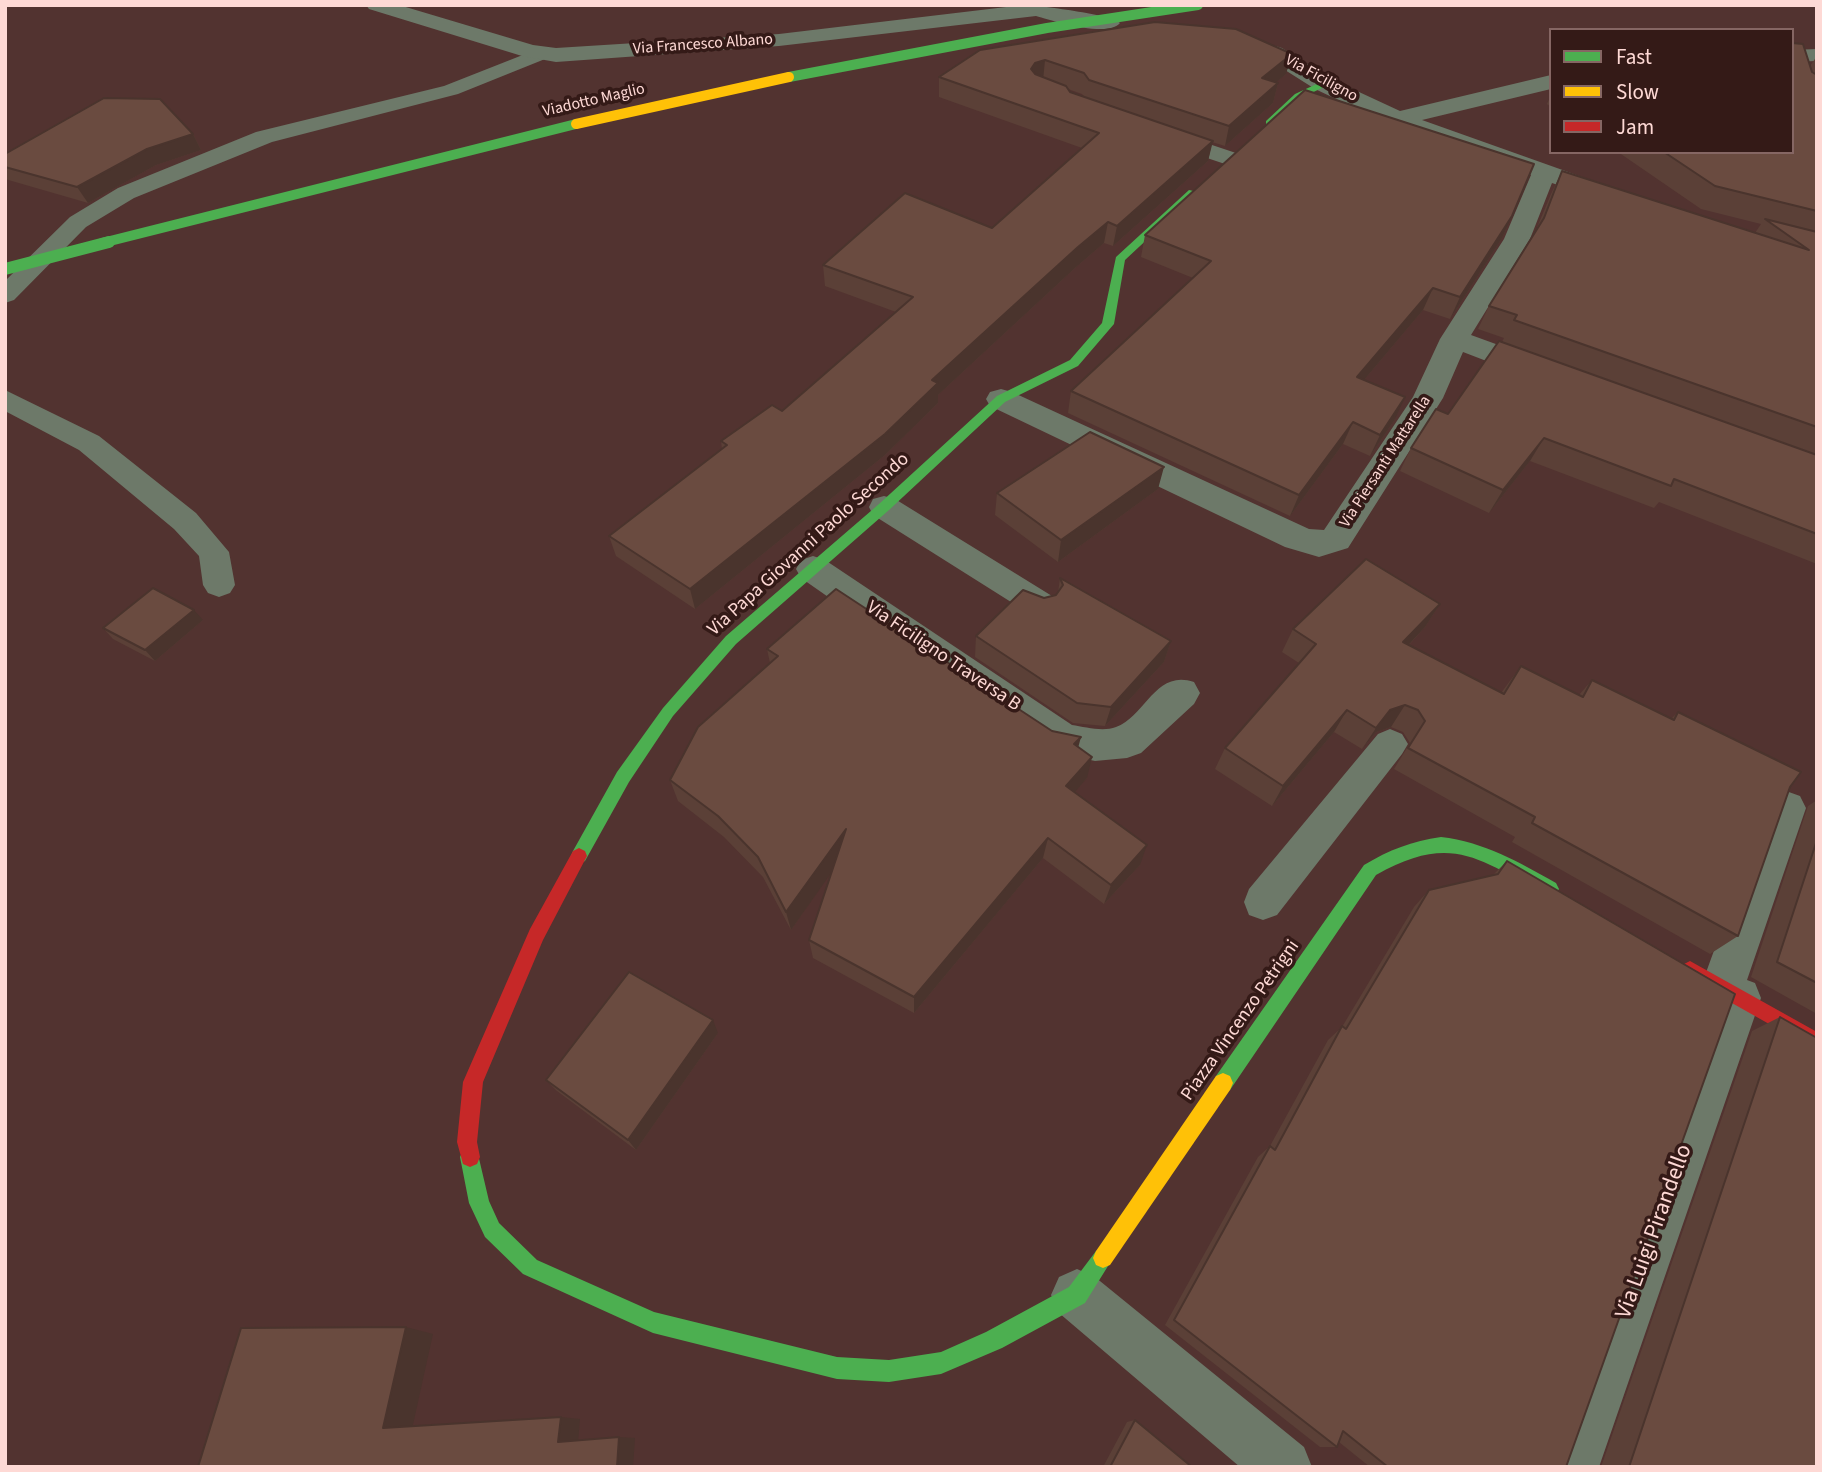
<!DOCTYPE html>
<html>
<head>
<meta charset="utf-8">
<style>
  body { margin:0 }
  #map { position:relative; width:1822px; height:1472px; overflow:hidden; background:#523330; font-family:"Source Sans 3",sans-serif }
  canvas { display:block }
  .frame { position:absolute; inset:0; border:7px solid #fed9d5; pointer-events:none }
  .legend { position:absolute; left:1549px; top:28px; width:245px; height:126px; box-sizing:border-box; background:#341a17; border:2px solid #856663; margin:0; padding:9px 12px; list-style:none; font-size:21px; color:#fed9d5 }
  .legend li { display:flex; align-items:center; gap:14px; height:35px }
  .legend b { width:35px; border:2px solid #856663 }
</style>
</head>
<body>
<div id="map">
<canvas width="1822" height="1472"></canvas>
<div class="frame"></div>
<ul class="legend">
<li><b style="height:9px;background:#4caf50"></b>Fast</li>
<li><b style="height:9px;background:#ffc107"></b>Slow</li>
<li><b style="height:9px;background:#c62828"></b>Jam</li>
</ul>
</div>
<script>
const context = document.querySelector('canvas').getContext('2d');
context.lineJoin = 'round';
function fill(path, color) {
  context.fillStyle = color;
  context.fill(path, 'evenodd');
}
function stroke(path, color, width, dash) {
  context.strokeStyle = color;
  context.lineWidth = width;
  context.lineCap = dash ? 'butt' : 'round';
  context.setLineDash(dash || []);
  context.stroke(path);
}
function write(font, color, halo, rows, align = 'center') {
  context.font = font + ' "Source Sans 3",sans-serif';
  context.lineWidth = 7;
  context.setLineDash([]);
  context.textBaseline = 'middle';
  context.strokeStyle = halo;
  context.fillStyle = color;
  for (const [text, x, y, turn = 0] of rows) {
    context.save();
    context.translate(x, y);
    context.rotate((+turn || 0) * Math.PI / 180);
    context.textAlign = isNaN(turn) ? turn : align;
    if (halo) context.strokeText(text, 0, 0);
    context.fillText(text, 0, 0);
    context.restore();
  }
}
const lane = new Path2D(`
  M543 47 553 53 550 57 458 94 272 142 134 198 86 227 14 300 5 303V281L70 217 118 188 256 132 444 86Z
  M1817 49V61L1792 62V50Z
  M1164 129 1239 154 1242 159 1231 166 1156 141 1153 136Z
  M5 390 99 436 196 513 229 552 235 585 230 593 219 597 208 593 203 585 199 556 174 529 79 450 5 411Z
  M884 496 895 499 1052 596 1057 605 1052 614 1041 617 1030 614 873 515 869 507 873 499Z
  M1390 729 1402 734 1408 744 1402 754 1277 915 1263 920 1249 915 1244 902 1249 889 1378 734Z`);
const street = new Path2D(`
  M366 5H399L533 45 556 48 779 34 1023 5C1037 5 1114 15 1120 23 1108 38 1053 21 1036 16L779 46 556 62 522 56 369 9Z
  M1241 35 1282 48 1331 79 1400 111 1551 75V89L1422 120 1616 189 1620 194 1616 199 1607 202 1552 183 1530 239 1471 335 1548 363 1553 370 1548 377 1538 379 1528 377 1463 352 1443 398 1348 548 1319 557 1285 547 990 406 986 399 990 392 1001 389 1012 392 1309 529 1324 530 1413 397 1440 339 1504 239 1531 175 1389 124 1315 89 1266 58 1233 46 1230 41Z
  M813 556 825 560 1072 725C1085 727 1103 732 1116 727 1146 716 1155 669 1194 682L1200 693 1194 704 1141 753 1127 758 1095 761 1049 751 801 578 796 569 801 560Z
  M1786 791 1800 796 1806 808 1747 980 1755 983 1761 998 1599 1467H1543L1713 1007 1706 1004 1700 989 1766 808 1772 796Z
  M1077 1269 1095 1277 1304 1447 1312 1467H1240L1059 1313 1051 1295 1059 1277Z`);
const fast = new Path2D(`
  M1323 81 1328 84 1326 86 1301 98 1272 125H1266V121L1295 94Z
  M1189 190 1198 192 1125 260 1114 324 1078 366 1005 402 889 510 736 644 673 716 629 782 585 861 579 864 573 861 571 856 573 851 617 772 663 708 726 636 879 504 997 396 1070 360 1102 323 1116 257Z
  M1441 837C1484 842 1519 862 1556 883L1559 889 1556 895 1550 897 1544 895C1477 856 1449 834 1376 875L1230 1090 1223 1093 1216 1090 1213 1083 1216 1076 1364 865C1389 850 1412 841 1441 837Z
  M470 1147 477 1150 489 1201 499 1223 537 1260 654 1312 837 1357 889 1360 941 1352 986 1332 1069 1287 1096 1251 1103 1248 1110 1251 1113 1258 1085 1303 1002 1348 941 1374 889 1382 837 1379 653 1333 523 1274 485 1237 469 1203 460 1157 463 1150Z`);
const slow = new Path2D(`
  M1223 1073 1230 1076 1233 1083 1230 1090 1110 1265 1103 1268 1096 1265 1093 1258 1096 1251 1216 1076Z`);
const jam = new Path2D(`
  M579 848 585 851 587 856 543 940 483 1082 477 1142 480 1157 477 1164 470 1167 463 1164 457 1142 463 1082 530 929 573 851Z
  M1690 961 1817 1032V1051L1684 976 1681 970 1684 964Z`);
const fastBridgeFar1 = new Path2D(`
  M789 77 1047 28 1198 5
  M102 243 576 124`);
const fastBridge = new Path2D(`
  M5 269 109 242`);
const slowBridge = new Path2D(`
  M576 124 789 77`);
const wall = new Path2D(`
  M980 50 1286 74 1276 82 1278 83 1273 103 1225 146 1212 142 1208 161 1113 246 1104 243 1075 268 938 395V403L885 455 695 609 616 556 609 536 722 449 721 441 782 411 896 312 825 286 823 265 992 228 1082 148 939 97V77ZM1068 89 1082 94 1085 97 1070 92Z
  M1817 56V564L1659 502 1654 508 1530 461 1489 513 1400 471 1411 448 1448 414 1502 342 1504 338 1478 329 1489 306 1536 230 1551 194 1562 171 1755 233 1761 224 1701 209 1618 152H1792L1810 66Z
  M1551 95V107L1547 104Z
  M193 134 201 150 156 165 88 203 5 179V154Z
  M1512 216 1502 238 1450 319 1423 310 1364 380 1395 419 1370 456 1343 444 1290 516 1068 413 1071 391 1193 278 1141 257 1145 235Z
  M1158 489 1058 562 995 515 997 493Z
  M1060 578 1171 641 1164 662 1105 726 1073 723 975 657 976 636 1044 598 1056 595 1058 593Z
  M1440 604 1425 627 1409 645 1501 693 1521 666 1579 695 1592 680 1671 719 1678 712 1790 787 1738 936 1710 954 1512 842 1515 837 1394 769 1410 743 1403 732 1391 727 1376 732 1362 749 1334 732 1272 806 1215 769 1225 748 1299 663 1282 652 1293 629Z
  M203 620 155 661 113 639 103 628Z
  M767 649 1052 731 1078 747 1087 778 1074 792 1140 865 1104 904 1043 858 914 1013 813 958 809 940 831 872 791 930 763 877 724 837 678 801 670 780 770 663Z
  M1817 800V1014L1751 977 1808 806Z
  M1507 861 1566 1466 1370 1467 1339 1442 1337 1447H1320L1165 1325 1258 1157 1270 1146 1328 1040 1342 1027 1414 907 1429 890 1492 876Z
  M1780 1017 1817 1467H1601L1752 1031Z
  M718 1033 636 1150 557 1091 546 1080Z
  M1135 1420 1192 1467H1103L1127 1422Z`);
const shadedWall = new Path2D(`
  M1292 54 1286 74 1257 98 1262 78Z
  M1045 60 1043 81 1033 83 1031 69 1035 63Z
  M1278 83 1273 103 1225 146 1229 126Z
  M193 134 201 150 156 165 88 203 77 187 147 149Z
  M1213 141 1208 161 1113 246 1117 226Z
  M1512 216 1502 238 1450 319 1460 297Z
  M1108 222 1104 243 1075 268 938 395V403L885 455 695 609 690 589 932 380 1078 247Z
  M1433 288 1423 310 1348 399 1357 377Z
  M1405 397 1395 419 1370 456 1380 435Z
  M1353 422 1343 444 1290 516 1299 495Z
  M1544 438 1530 461 1489 513 1503 490Z
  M1164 467 1158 489 1058 562 1061 540Z
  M1440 604 1425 627 1390 665 1403 642Z
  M194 610 203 620 155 661 145 650Z
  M1171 641 1164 662 1105 726 1111 707Z
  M1405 705 1391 727 1376 732 1362 749 1376 728 1390 710Z
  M1347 710 1334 732 1272 806 1283 786Z
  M1081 737 1075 759 1074 744Z
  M1092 757 1087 778 1061 808 1066 786Z
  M846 829 848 849 791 930 786 912Z
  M1048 838 1043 858 914 1013V997Z
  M1147 845 1140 865 1104 904 1111 885Z
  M713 1020 718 1033 636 1150 628 1140Z
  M406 1327 433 1334 412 1429 383 1428Z
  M561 1417 580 1419 578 1442H558Z
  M619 1437 635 1438 633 1467H617Z`);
const building = new Path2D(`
  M1155 22 1236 29 1292 54 1262 78 1278 83 1229 126 1089 80 1084 73 1045 60 1035 63 1031 69 1035 74 1066 86 1070 92 1213 141 1117 226 1108 222 1078 247 932 380 938 383 885 434 690 589 609 536 727 445 721 441 772 405 782 411 913 297 823 265 905 193 992 228 1099 133 939 77 980 50Z
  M1792 43 1803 44 1812 72 1817 75V211L1715 186 1664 152H1792Z
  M1305 90 1534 164 1512 216 1460 297 1433 288 1357 377 1405 397 1380 435 1353 422 1299 495 1071 391 1211 261 1145 235Z
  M104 98 160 99 193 134 147 149 77 187 5 167V154Z
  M1562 171 1809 250 1765 219 1817 232V427L1514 320 1517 315 1489 306 1544 218Z
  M1499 341 1817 455V534L1674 479 1671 486 1544 438 1503 490 1411 448 1436 409 1448 414Z
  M1090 432 1164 467 1061 540 997 493Z
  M1366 559 1440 604 1403 642 1504 694 1521 666 1583 697 1592 680 1674 720 1678 712 1801 772 1790 787 1738 936 1532 823 1535 817 1408 748 1425 721 1418 710 1405 705 1390 710 1376 728 1347 710 1283 786 1225 748 1316 644 1293 629Z
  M1060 578 1171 641 1111 707 1077 703 976 636 1023 590 1044 598 1056 595 1063 585Z
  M153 588 194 610 145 650 103 628Z
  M836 589 1052 731 1081 737 1074 744 1092 757 1066 786 1147 845 1111 885 1048 838 914 997 809 940 846 829 786 912 758 857 718 816 670 780 698 727 778 656 767 649Z
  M1817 840V983L1777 962Z
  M1507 861 1735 994 1566 1467H1388L1343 1431 1337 1447 1174 1320 1270 1146 1275 1150 1342 1026 1346 1029 1429 890 1498 874Z
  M629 972 713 1020 628 1140 546 1080Z
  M1780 1017 1817 1038V1467H1629Z
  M406 1327 383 1428 561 1417 558 1442 619 1437 617 1467H198L241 1328Z
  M1135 1420 1192 1467H1110Z`);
const farStreetnames = [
  ["Via Francesco Albano",703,45,-4],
  ["Via Ficiligno",1321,79,29],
  ["Viadotto Maglio",594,101,-13],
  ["Via Piersanti Mattarella",1386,462,-57]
];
const streetNames = [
  ["Via Papa Giovanni Paolo Secondo",809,545,-42],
  ["Via Ficiligno Traversa B",943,657,34],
  ["Piazza Vincenzo Petrigni",1241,1021,-55]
];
const nearStreetnames = [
  ["Via Luigi Pirandello",1655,1232,-70]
];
fill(lane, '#6d7969');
fill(street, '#6d7969');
fill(fast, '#4caf50');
fill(slow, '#ffc107');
fill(jam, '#c62828');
stroke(fastBridgeFar1, '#4caf50', 10);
stroke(fastBridge, '#4caf50', 12);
stroke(slowBridge, '#ffc107', 10);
fill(wall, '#5b4037');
fill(shadedWall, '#4a342d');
fill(building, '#6a4b40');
stroke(building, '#4a342d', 2);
write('16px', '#fed9d5', '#341a17', farStreetnames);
write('19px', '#fed9d5', '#341a17', streetNames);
write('23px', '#fed9d5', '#341a17', nearStreetnames);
</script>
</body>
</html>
